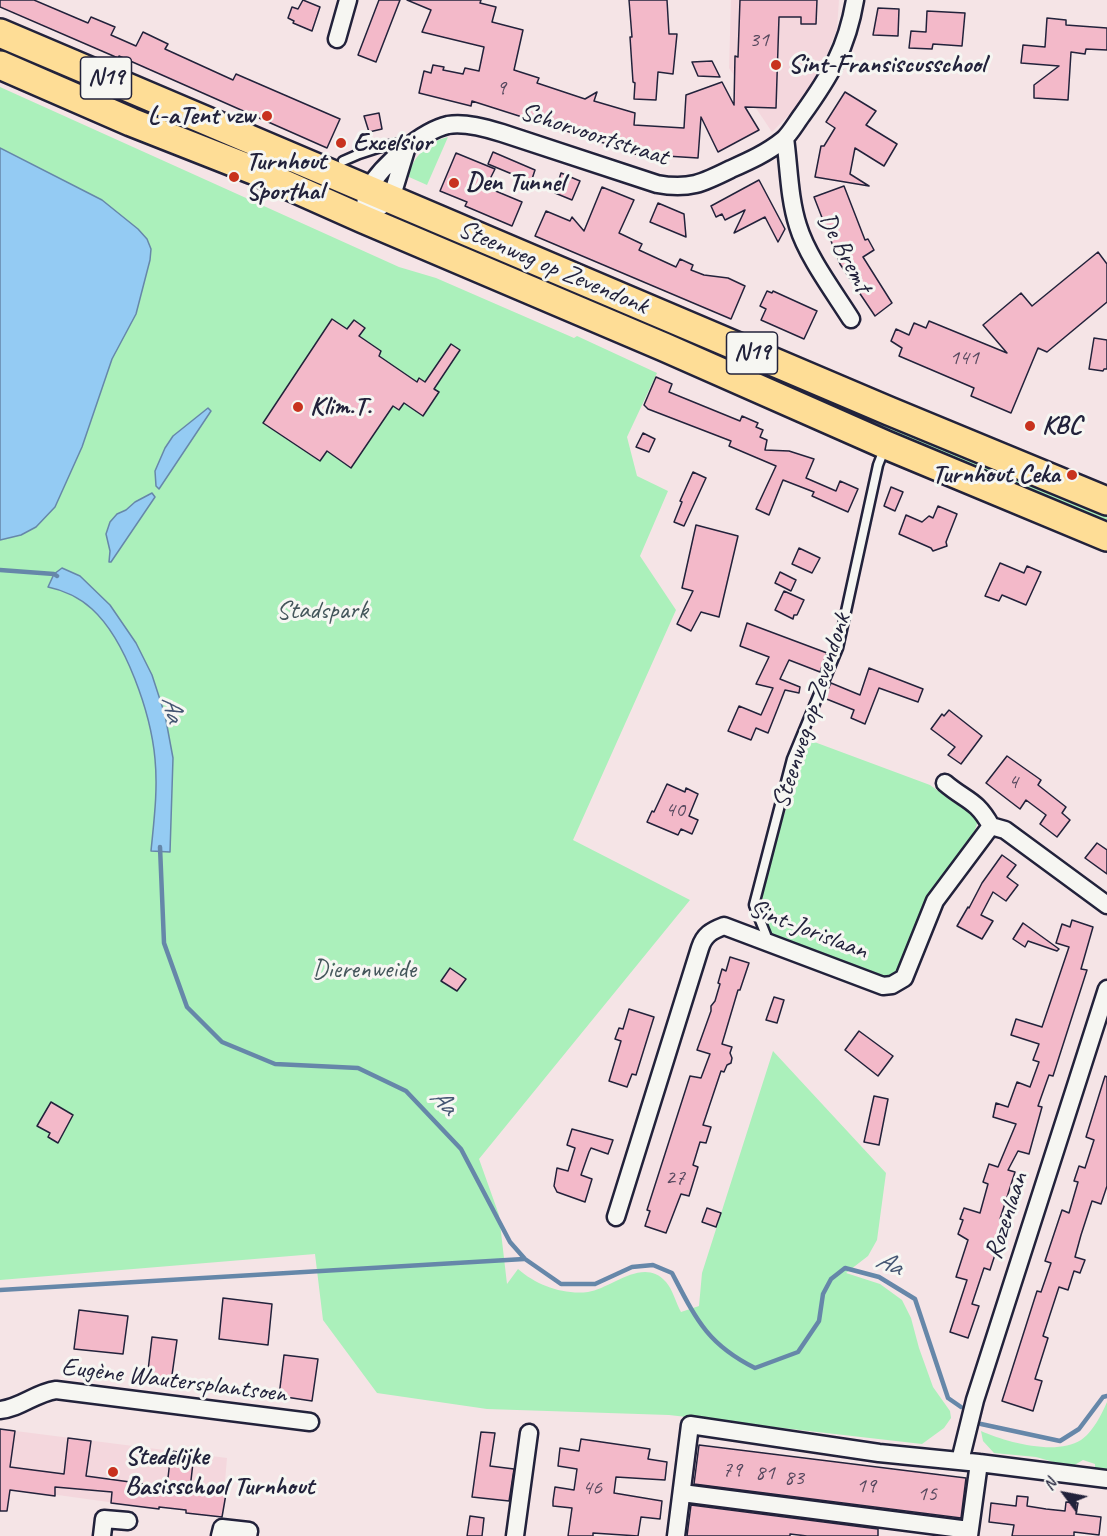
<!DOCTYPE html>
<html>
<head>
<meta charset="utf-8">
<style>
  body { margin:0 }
  #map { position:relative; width:1107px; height:1536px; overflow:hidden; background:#f5e4e6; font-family:Caveat,sans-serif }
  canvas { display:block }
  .north { position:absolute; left:1035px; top:1464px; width:60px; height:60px; -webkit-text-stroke:4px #f6f6f2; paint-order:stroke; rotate:302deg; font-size:16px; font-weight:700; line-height:24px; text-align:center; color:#22223b }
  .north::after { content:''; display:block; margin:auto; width:21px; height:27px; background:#22223b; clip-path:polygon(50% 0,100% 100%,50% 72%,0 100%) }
</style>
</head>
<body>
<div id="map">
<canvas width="1107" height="1536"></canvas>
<div class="north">N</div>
</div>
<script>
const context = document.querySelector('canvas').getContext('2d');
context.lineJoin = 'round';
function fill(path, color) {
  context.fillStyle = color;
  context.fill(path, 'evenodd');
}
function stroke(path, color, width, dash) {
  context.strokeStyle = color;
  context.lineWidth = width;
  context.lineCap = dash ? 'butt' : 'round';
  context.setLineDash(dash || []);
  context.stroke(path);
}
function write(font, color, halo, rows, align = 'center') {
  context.font = font + ' Caveat,sans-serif';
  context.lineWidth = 6;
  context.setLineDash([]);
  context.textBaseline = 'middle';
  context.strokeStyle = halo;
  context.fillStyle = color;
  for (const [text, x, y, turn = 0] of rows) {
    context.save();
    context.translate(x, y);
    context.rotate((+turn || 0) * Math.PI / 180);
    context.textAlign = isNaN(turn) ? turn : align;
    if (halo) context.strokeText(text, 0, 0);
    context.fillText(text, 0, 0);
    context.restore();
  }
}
const built = new Path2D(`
  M731 0H839L837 29 824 62 799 105 772 132 729 68Z
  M0 1429 227 1458 222 1517 186 1513V1510L159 1507V1509L0 1487Z`);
const green = new Path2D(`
  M0 87 399 267 436 278 574 338 577 336 657 373 627 437 637 476 668 491 640 556 676 610 573 840 690 900 479 1159 499 1215 507 1284 518 1269C536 1285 563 1295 588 1292 611 1289 643 1256 666 1282 673 1290 676 1303 681 1312L699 1306 702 1273 773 1051 886 1173 877 1240 868 1256 846 1273 880 1284 902 1300 911 1318 919 1348 933 1387 950 1411 951 1418 944 1428 922 1444 669 1415 487 1409 377 1393 323 1320 315 1254 0 1280Z
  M448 137 427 185 409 177C411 158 429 141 448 137Z
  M398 215 1107 512V527L397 222Z
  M809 740 930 785 956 804 965 806 978 815C979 834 959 851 949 866 927 899 913 934 898 970L892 975 884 978 770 934 763 912 762 881Z
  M1107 1402V1470L1095 1469V1464L1083 1460 1071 1467 1036 1457 994 1453 983 1441 981 1431C1006 1442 1056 1456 1081 1440 1092 1433 1102 1414 1107 1402Z`);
const water = new Path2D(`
  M0 148 102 200 138 229 147 239 151 249 150 260 136 314 112 359 82 447 55 507 36 527 21 535 0 540Z
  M208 408 211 411 159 489 156 486 155 471 165 448 173 436Z
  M152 493 155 497 111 562H109L110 551 106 534 110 522 117 514 126 510 135 502Z
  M62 568 80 576 110 605 136 643 152 675 165 715 173 758 170 852 151 851C154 820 158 790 155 759 151 714 126 640 92 609 80 598 63 590 48 587L54 574Z`);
const stream = new Path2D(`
  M0 570 54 574 57 576
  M160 847 164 943 187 1007 222 1042 275 1064 358 1068 406 1091 461 1149 510 1242 525 1259 561 1284H595L632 1267 653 1265 672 1273C696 1319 707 1344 755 1368L798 1352 819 1321 823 1294 831 1279 845 1268 879 1277 915 1299 948 1398 961 1407
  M0 1290 524 1259
  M981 1424 1060 1441 1079 1429 1103 1397 1107 1396`);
const building = new Path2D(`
  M0 0H34L88 23 91 17 115 27 111 35 136 46 143 32 168 44 165 49 222 75 233 80 236 74 340 119 327 148 119 56 118 58 0 7Z
  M303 0 320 7 312 31 293 23 294 21 288 18 292 7 298 9Z
  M379 0H400L376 62 358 55Z
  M407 0H481L480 3 496 7 492 22 523 30 514 70 539 78 537 83 585 99 597 92 594 101 635 113 634 125 684 128 686 95 722 82 734 105 735 56 738 57 740 0H817L816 24H801V17H779L776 108 745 107 759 130 718 152 701 117 698 158 634 154 632 152 472 101 471 106 419 93 424 71 431 73 433 65 444 67 443 70 463 74 465 68 479 71 484 47 422 32 431 10Z
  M629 0H667L669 34H677L673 74 658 72 656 100 634 99 635 83 633 82 630 37H632Z
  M878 8 899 9 898 36 873 35Z
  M927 11 965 13 962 46 933 44 932 49 909 48 911 31 926 32Z
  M1047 18 1066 20V25L1107 28V50L1086 49 1085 54 1071 52 1068 100 1034 98V85L1059 66 1021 63 1023 45 1045 47Z
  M712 61 720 77 698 76 692 62Z
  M845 92 876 111 866 125 897 144 884 166 855 148 850 174 869 186 815 177 821 146H824L835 128 826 122Z
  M379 113 382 129 369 132 364 116Z
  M493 152 535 170 531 182 488 164Z
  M456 153 495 169 486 187 522 202 512 226 465 206 467 202 440 191Z
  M561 173 580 181 572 200 555 193Z
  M759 180 785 229 778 242 765 217 734 233 745 210 725 220 722 214 716 217 711 206Z
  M844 186 865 240 868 239 874 250 863 257 892 303 875 316 840 264 814 197Z
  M602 187 634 200 619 233 642 244 639 250 676 267 680 259 693 265 691 270 704 275 728 278 745 286 731 319 535 236 546 211 570 221 572 217 584 231Z
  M658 203 684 214 686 237 650 222Z
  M1098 252 1107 264V302L1047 352 1038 348 1011 413 971 396 974 388 899 356 902 348 891 341 896 329 909 335 914 323 926 328 929 321 1007 353 983 325 1021 293 1032 306Z
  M767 291 772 293 773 291 817 311 804 339 761 320 766 309 760 306Z
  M332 319 347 329 354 320 365 328 359 336 381 351 379 356 417 382 419 378 425 382 451 344 460 350 434 389 439 392 423 416 404 403 399 410 393 406 351 468 327 451 320 461 263 423Z
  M1094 338 1107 340V369H1104L1103 371 1089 369Z
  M656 377 672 384 669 392 740 421 742 416 758 423 756 427 763 430 760 437 767 440 765 450 789 451 814 459 806 478 836 491 840 481 858 489 848 512 812 496 814 492 783 480 769 515 756 509 776 466 729 446 731 441 648 409 644 405Z
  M643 433 655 439 649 452 636 447Z
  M693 472 706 478 684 526 674 522 682 502 680 501Z
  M891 487 903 492 895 511 884 506Z
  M938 506 957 514 946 542 947 546 933 551 931 548 899 534 906 515 922 522 929 516 933 518Z
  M696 525 738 536 719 617 701 612 691 631 677 624 693 591 682 588Z
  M799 548 820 558 812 573 792 564Z
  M1000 563 1024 573 1027 566 1041 572 1026 605 1002 595 999 601 985 596Z
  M780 572 796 580 791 591 775 583Z
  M784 591 804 600 797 615H794L793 619 775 610Z
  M747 623 827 653 820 672 789 660 780 679 800 687 799 693 785 690 768 733 756 728 751 740 728 731 739 706 761 715 773 688 756 684 769 657 740 646Z
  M869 668 923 689 918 702 879 688 865 724 851 718 854 710 824 698 831 683 860 695Z
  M949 710 982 736 961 764 948 755 955 747 931 729 942 714 944 716Z
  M1007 756 1041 780 1038 785 1066 807 1062 813 1070 820 1057 837 1040 824 1046 815 1026 800 1020 809 986 783Z
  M667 784 685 792 686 788 698 794 689 816 698 820 692 834 681 829 678 835 647 822 652 811 654 812Z
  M1097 843 1107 850V874L1085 858Z
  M1002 855 1016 865 1007 877 1018 885 1006 901 993 892 981 915 993 921 982 939 957 926 968 907 969 908 982 883Z
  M1072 920 1093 927 1081 969 1087 970 1053 1076 1049 1075 1038 1106 1042 1107 1029 1154 1018 1151 1008 1170 1015 1172 1000 1219 1006 1221 990 1270 984 1268 972 1304 979 1306 968 1338 950 1332 967 1280 956 1277 968 1240 958 1234 963 1220 960 1219 964 1208 980 1213 988 1184 983 1182 989 1164 998 1167 1016 1124 993 1117 996 1103 1008 1107 1017 1082 1030 1087 1039 1062 1033 1060 1039 1044 1011 1035 1016 1019 1042 1027 1069 947 1056 943 1062 924 1070 927Z
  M1023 923 1059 949 1057 951 1028 941 1025 947 1013 939Z
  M730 957 749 963 740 990H738L722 1044 732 1047 730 1053 732 1058 731 1063 727 1065 724 1072 721 1071 703 1125 711 1127 706 1143 700 1142 693 1165 698 1167 689 1196 681 1194 666 1233 645 1226 650 1211 647 1210 690 1076 701 1078 710 1054 697 1050 711 1011V1006L715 1001 720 984 718 983 722 969 726 971Z
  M450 968 466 979 457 991 441 981Z
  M774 997 784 1000 777 1023 766 1020Z
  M629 1009 654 1017 636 1075 632 1074 627 1087 609 1081 621 1041 615 1039 619 1028 623 1029Z
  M859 1031 893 1056 878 1076 845 1050Z
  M1105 1076 1107 1077V1186L1101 1204 1092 1201 1081 1235 1075 1257 1085 1260 1080 1273 1074 1271 1068 1290 1059 1287 1043 1336 1048 1338 1035 1379 1042 1381 1033 1411 1002 1401 1037 1291 1041 1292 1051 1263 1045 1261 1062 1210 1069 1213 1078 1182 1074 1181 1079 1166 1085 1168 1094 1140 1086 1137Z
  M874 1096 888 1099 879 1145 864 1142Z
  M51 1102 73 1115 58 1143 48 1137 50 1133 37 1126Z
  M572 1129 613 1140 608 1154 591 1148 589 1152 581 1175 592 1179 585 1202 557 1192 554 1186 557 1168 568 1171 575 1148 567 1145Z
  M707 1208 721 1213 716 1227 702 1222Z
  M223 1298 272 1304 268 1345 219 1339Z
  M79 1310 128 1316 123 1354 74 1349Z
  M152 1337 177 1340 171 1382 147 1379Z
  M284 1355 318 1359 312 1401 279 1396Z
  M0 1429 15 1431 10 1467 64 1474 68 1438 91 1441 86 1476 167 1487 171 1451 194 1454 190 1489 226 1494 222 1517 186 1513V1510L159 1507V1509L111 1503 112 1492 55 1487V1496L10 1490 7 1511H0Z
  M481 1432 495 1433 490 1466 514 1469 509 1501 472 1497Z
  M581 1439 650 1449 648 1459 667 1462 665 1480 616 1477 614 1493 662 1501 660 1519 641 1517 638 1536 593 1533V1536H568L572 1508 553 1506V1501L555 1487 574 1490 577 1469 558 1466 560 1448 579 1451Z
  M699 1445 966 1478 961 1518 694 1484Z
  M1017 1496 1028 1497 1027 1506 1046 1509 1065 1511 1066 1502 1078 1503 1076 1514 1101 1517 1099 1535 1074 1532V1536H1012L1014 1525 989 1522 991 1503 1016 1506Z
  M691 1505 878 1529V1536H807L790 1534V1536H687Z
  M470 1516 484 1518 482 1536H467Z`);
const service = new Path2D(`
  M343 161C364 151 387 144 410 142
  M764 941 766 935 754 905 792 759 838 648 878 465 885 447`);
const minor = new Path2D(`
  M337 39 348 0
  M785 138C789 167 789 198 798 226 807 256 834 292 851 319
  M363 219C365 210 365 196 369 188 382 165 422 131 448 125 465 122 486 128 502 133L657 184C689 190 703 183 731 169 749 161 767 153 783 140 790 134 796 123 802 115 830 76 847 48 855 0
  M363 219 391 199 406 150
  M945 783C966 801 976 799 991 826
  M616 1217 700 948C704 935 711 931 724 926L883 986 892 985 904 978 935 901 991 826 1005 830 1107 905
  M0 1410C21 1408 35 1393 56 1390L310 1422
  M960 1461 975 1400 1107 989
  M682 1493 969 1530
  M102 1536 104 1519 128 1521
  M220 1536 222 1528 249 1531 248 1536
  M515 1536 529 1433
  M676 1536 690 1425 879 1453 979 1463 1107 1479
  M969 1536 979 1463`);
const primary = new Path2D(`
  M0 33 889 411 1107 501
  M0 65 131 122 253 170 363 219 664 347 886 445 1107 537`);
const markers = [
  [776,65,6,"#c8321e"],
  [267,116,6,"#c8321e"],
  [341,143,6,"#c8321e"],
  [234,177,6,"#c8321e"],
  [454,183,6,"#c8321e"],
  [298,407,6,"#c8321e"],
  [1030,426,6,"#c8321e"],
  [1072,475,6,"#c8321e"],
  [113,1472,6,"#c8321e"]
];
const numberNames = [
  ["31",759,40],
  ["9",501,88],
  ["141",964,358],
  ["4",1013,782],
  ["40",675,810],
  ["27",675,1178],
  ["79",732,1470],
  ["81",765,1473],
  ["83",794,1478],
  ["19",866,1486],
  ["46",592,1488],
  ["15",927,1494]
];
const shields = [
  [106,78,51],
  [752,353,51]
];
const shieldNames = [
  ["N19",106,78],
  ["N19",752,353]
];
const poiNames = [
  ["Sint-Fransiscusschool",788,65],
  ["L-aTent vzw",255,116,"right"],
  ["Excelsior",353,143],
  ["Turnhout",246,162],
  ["Sporthal",246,192],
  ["Den Tunnel",466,183],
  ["Klim.T.",310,407],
  ["KBC",1042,426],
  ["Turnhout Ceka",1060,475,"right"],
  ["Stedelijke",125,1457],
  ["Basisschool Turnhout",125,1487]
];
const streetNames = [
  ["Schorvoortstraat",594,135,18],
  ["De Bremt",844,253,62],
  ["Steenweg op Zevendonk",553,268,23],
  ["Steenweg op Zevendonk",812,711,-72],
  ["Sint-Jorislaan",808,930,21],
  ["Rozenlaan",1007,1216,-72],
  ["Eugène Wautersplantsoen",174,1381,7]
];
const parkNames = [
  ["Stadspark",322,611],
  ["Dierenweide",364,970]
];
const waterNames = [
  ["Aa",172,709,77],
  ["Aa",443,1102,46],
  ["Aa",889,1264,24]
];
fill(built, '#f4d7dd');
fill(green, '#abf0bb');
fill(water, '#94cbf3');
stroke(water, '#6687a9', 1.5);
stroke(stream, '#6687a9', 4.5);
fill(building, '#f3b9c9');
stroke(building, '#22223b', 1.5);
stroke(service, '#22223b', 13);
stroke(minor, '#22223b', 21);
stroke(primary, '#22223b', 32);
stroke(service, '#f6f6f2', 8);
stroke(minor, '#f6f6f2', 16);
stroke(primary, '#fedd96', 27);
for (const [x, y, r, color] of markers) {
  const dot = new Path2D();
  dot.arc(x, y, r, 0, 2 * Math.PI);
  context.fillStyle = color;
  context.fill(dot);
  stroke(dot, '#f6f6f2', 2);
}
write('22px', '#56485e', null, numberNames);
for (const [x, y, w] of shields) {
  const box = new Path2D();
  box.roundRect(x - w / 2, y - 21, w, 42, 4.5);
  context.fillStyle = '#f6f6f2';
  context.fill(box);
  stroke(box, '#22223b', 1.5);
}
write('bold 24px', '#22223b', null, shieldNames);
write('bold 26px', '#22223b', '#f6f6f2', poiNames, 'left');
write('26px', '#22223b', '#f6f6f2', streetNames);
write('26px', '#44565b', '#f6f6f2', parkNames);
write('italic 27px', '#445572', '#f6f6f2', waterNames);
</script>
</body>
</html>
